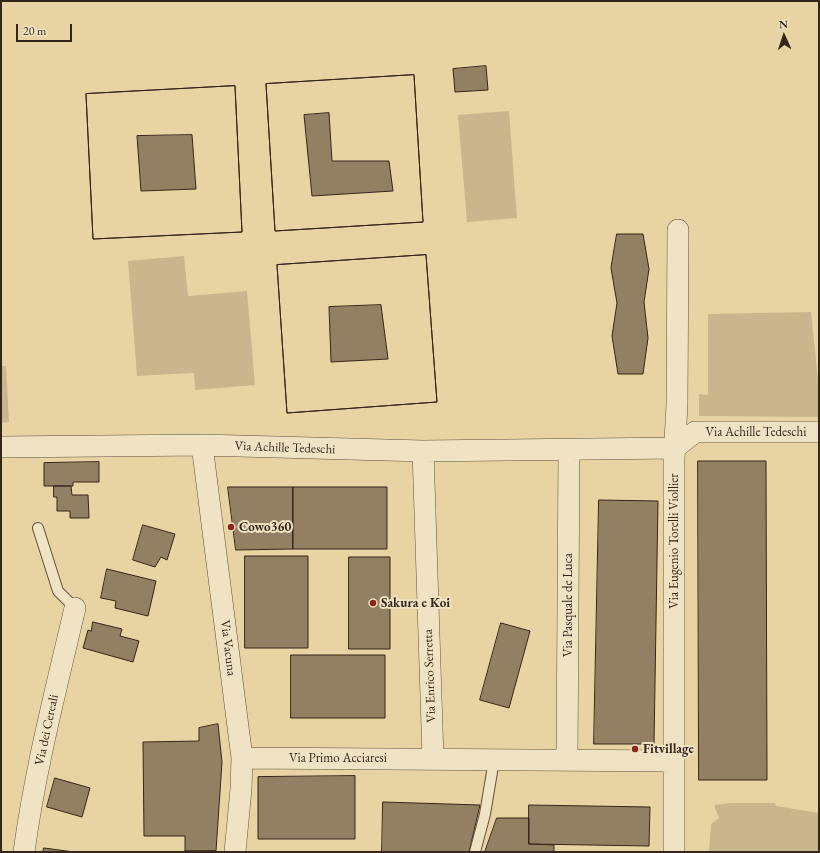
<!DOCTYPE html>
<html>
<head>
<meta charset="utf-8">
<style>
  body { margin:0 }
  #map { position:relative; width:820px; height:853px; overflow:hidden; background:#e8d4a3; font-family:"EB Garamond",serif }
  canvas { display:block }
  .frame { position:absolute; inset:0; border:2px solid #36251b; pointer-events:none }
  .north { position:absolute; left:764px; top:16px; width:40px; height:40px; -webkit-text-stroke:3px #f0e3c3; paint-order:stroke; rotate:357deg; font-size:11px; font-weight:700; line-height:16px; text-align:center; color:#36251b }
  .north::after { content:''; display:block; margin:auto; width:14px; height:18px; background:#36251b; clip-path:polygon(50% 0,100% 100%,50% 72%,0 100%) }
  .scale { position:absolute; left:16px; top:24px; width:56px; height:18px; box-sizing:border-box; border:2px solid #36251b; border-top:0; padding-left:5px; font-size:12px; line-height:14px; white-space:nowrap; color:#36251b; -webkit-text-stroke:3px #f0e3c3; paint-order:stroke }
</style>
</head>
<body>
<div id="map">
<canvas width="820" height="853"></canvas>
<div class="frame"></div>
<div class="north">N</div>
<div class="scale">20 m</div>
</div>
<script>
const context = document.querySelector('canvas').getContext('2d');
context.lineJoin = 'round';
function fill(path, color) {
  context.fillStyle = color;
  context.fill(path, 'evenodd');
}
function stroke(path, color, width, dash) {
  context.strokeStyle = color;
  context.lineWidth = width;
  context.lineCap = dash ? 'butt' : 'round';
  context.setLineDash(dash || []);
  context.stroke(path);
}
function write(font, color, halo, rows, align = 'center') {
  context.font = font + ' "EB Garamond",serif';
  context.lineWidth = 4;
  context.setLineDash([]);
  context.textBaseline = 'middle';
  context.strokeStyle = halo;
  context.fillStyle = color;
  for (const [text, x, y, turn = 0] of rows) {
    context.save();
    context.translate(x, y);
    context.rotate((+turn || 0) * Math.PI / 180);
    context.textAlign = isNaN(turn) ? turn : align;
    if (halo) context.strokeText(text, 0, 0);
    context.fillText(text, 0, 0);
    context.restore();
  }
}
const green = new Path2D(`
  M509 111 517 218 467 222 458 115Z
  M184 256 188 296 247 291 255 385 195 390 194 373 137 376 128 261Z
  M811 312 819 389V417L699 416V394L708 395V314Z
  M1 366H6L9 422 1 423Z
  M731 803H775L776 806 819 813V852H709L711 824 719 818 714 805Z`);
const building = new Path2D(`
  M486 66 488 90 455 92 453 69Z
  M414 75 423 222 275 231 266 84ZM329 113 332 161H389L393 191 312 196 304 115Z
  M414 75 423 222 275 231 266 84Z
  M235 86 242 232 93 239 86 94ZM192 135 196 189 141 191 137 136Z
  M235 86 242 232 93 239 86 94Z
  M617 234H643L649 269 644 302 648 338 643 374H618L612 336 617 303 611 268Z
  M426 255 437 402 287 413 277 265ZM381 305 388 359 331 362 329 307Z
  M426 255 437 402 287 413 277 265Z
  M698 461H766L767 780H699Z
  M99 462V482H73V486H44V463Z
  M54 486H71L72 495H88L89 518H70V511H57V497H54Z
  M228 487H293V549L236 550Z
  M293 487H387V549H293Z
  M599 500 658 501 654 744H594Z
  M143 525 175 534 167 560 161 557 155 567 133 560Z
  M245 556H308V648H245Z
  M349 557H390V649H349Z
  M107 569 156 581 148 616 115 608 116 601 101 598Z
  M93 622 122 629 120 636 139 641 133 662 83 648 88 630 91 631Z
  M501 623 530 631 509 708 480 700Z
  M291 655H385V718H291Z
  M218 724 222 762 216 851H185V836H144L143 742 199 741V728Z
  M355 776V839H258V777Z
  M55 778 90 788 82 817 47 807Z
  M383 802 480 805 469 852H382Z
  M529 805 650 807 649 846 529 844Z
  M497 818H529V844L554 845V852H485Z
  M44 848 74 852H43Z
  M185 851H216L185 852Z`);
const lane = new Path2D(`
  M38 528 58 591 75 608
  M475 852 485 814 494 760`);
const street = new Path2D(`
  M202 445 242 758 241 789 235 852
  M1 447 202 445 423 451 675 448
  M675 448 695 432H819
  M423 451 433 758
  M242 758 674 761
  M567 760 569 450
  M24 852C35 770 56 689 75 608
  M674 852V459L677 405 678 230`);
const markers = [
  [231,527,4,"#8f2418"],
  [373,603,4,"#8f2418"],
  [635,749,4,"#8f2418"]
];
const streetNames = [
  ["Via Achille Tedeschi",756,432],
  ["Via Achille Tedeschi",285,448,2],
  ["Via Eugenio Torelli Viollier",674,541,-90],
  ["Via Pasquale de Luca",568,605,-90],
  ["Via Vacuna",228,648,83],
  ["Via Enrico Serretta",430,676,-92],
  ["Via dei Cereali",47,730,-78],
  ["Via Primo Acciaresi",338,758]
];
const poiNames = [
  ["Cowo360",239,527],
  ["Sakura e Koi",381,603],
  ["Fitvillage",643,749]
];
fill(green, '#cab68c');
fill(building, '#938062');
stroke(building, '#36251b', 1);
stroke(lane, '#62513d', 12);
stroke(street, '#62513d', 22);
stroke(lane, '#f0e3c3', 10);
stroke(street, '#f0e3c3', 21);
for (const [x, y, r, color] of markers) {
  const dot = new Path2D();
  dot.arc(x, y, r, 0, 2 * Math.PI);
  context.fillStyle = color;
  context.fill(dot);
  stroke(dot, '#f0e3c3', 1.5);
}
write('13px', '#36251b', '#f0e3c3', streetNames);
write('bold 13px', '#36251b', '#f0e3c3', poiNames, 'left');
</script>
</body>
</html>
